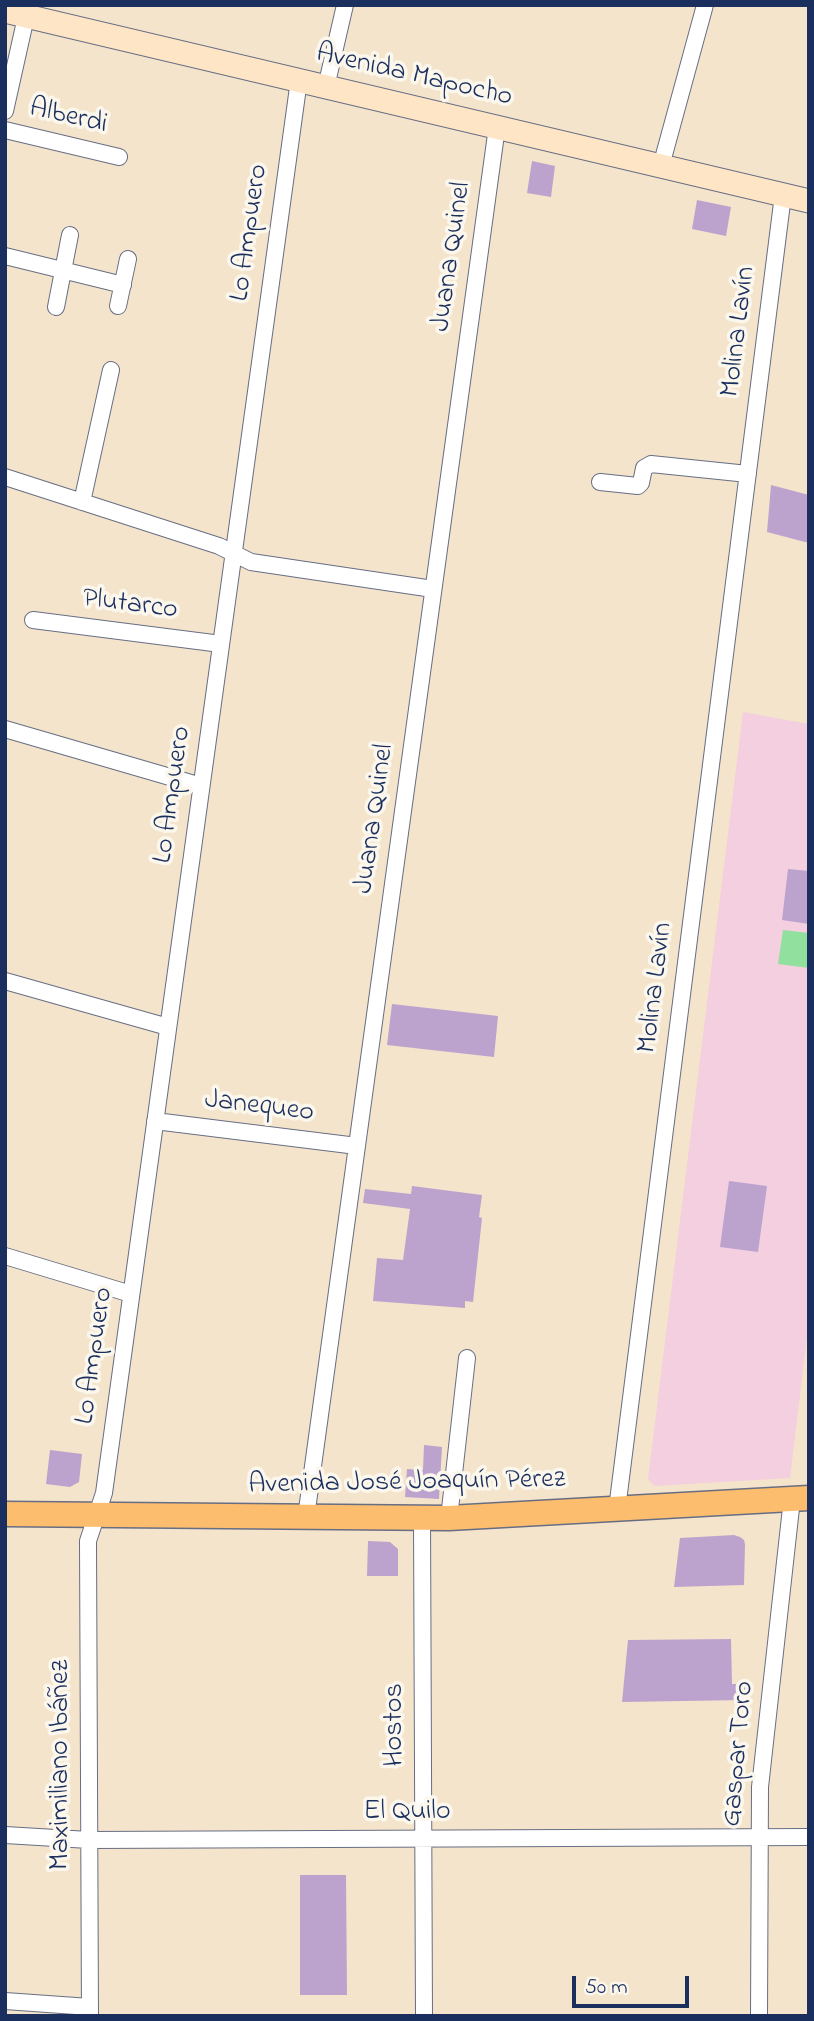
<!DOCTYPE html>
<html>
<head>
<meta charset="utf-8">
<style>
  body { margin:0 }
  #map { position:relative; width:814px; height:2021px; overflow:hidden; background:#f4e4cb; font-family:"Indie Flower",sans-serif }
  canvas { display:block }
  .frame { position:absolute; inset:0; border:7px solid #1b2f5e; pointer-events:none }
  .scale { position:absolute; left:572px; top:1976px; width:117px; height:32px; box-sizing:border-box; border:4px solid #1b2f5e; border-top:0; padding-left:9px; font-size:21px; line-height:24px; white-space:nowrap; color:#1b2f5e; -webkit-text-stroke:5px #fbf7ec; paint-order:stroke }
</style>
</head>
<body>
<div id="map">
<canvas width="814" height="2021"></canvas>
<div class="frame"></div>
<div class="scale">50 m</div>
</div>
<script>
const context = document.querySelector('canvas').getContext('2d');
context.lineJoin = 'round';
function fill(path, color) {
  context.fillStyle = color;
  context.fill(path, 'evenodd');
}
function stroke(path, color, width, dash) {
  context.strokeStyle = color;
  context.lineWidth = width;
  context.lineCap = dash ? 'butt' : 'round';
  context.setLineDash(dash || []);
  context.stroke(path);
}
function write(font, color, halo, rows, align = 'center') {
  context.font = font + ' "Indie Flower",sans-serif';
  context.lineWidth = 7;
  context.setLineDash([]);
  context.textBaseline = 'middle';
  context.strokeStyle = halo;
  context.fillStyle = color;
  for (const [text, x, y, turn = 0] of rows) {
    context.save();
    context.translate(x, y);
    context.rotate((+turn || 0) * Math.PI / 180);
    context.textAlign = isNaN(turn) ? turn : align;
    if (halo) context.strokeText(text, 0, 0);
    context.fillText(text, 0, 0);
    context.restore();
  }
}
const built = new Path2D(`
  M743 712 809 724V1321L790 1478 654 1486 648 1479Z`);
const green = new Path2D(`
  M783 930 809 933V968L778 964Z`);
const building = new Path2D(`
  M532 161 555 166 551 197 527 193Z
  M697 200 731 207 726 236 692 229Z
  M771 485 809 495V543L767 532Z
  M788 869 809 871V924L782 920Z
  M392 1004 498 1016 494 1057 387 1045Z
  M729 1181 767 1186 758 1252 720 1247Z
  M412 1186 482 1195 479 1217 482 1218 473 1302 465 1301V1308L373 1301 377 1258 403 1260 410 1209 363 1203 365 1189 411 1194Z
  M424 1445 442 1447 439 1499 405 1497 407 1469 423 1470Z
  M50 1450 82 1454 79 1482 70 1487 46 1484Z
  M734 1535 740 1537 744 1540 745 1544 744 1585 674 1587 680 1538Z
  M368 1541 390 1542 398 1549V1576H367Z
  M731 1639 732 1684H747L744 1700 622 1702 628 1640Z
  M300 1875H346L347 1995H300Z`);
const minor = new Path2D(`
  M326 87 345 5
  M5 111 28 8
  M5 130 119 157
  M661 166 705 5
  M5 256 123 285
  M118 306 128 259
  M56 307 70 235
  M5 477 219 546 251 562 433 589
  M600 482 638 486 641 483 644 468 651 464 748 474
  M82 502 111 370
  M33 620 221 644
  M5 729 201 786
  M5 981 168 1027
  M155 1121 357 1146
  M5 1256 131 1294
  M617 1509 783 195
  M306 1517 497 127
  M422 1518 424 2016
  M449 1518 467 1358
  M5 1835 89 1840 809 1837
  M5 2001 90 2007
  M90 2016 88 1541 104 1493 299 80
  M759 2016 760 1787 792 1499`);
const secondary = new Path2D(`
  M5 11 809 201`);
const primary = new Path2D(`
  M5 1514 449 1518 809 1498`);
const streetNames = [
  ["Avenida Mapocho",414,77,13],
  ["Alberdi",68,118,13],
  ["Lo Ampuero",251,233,-82],
  ["Juana Quinel",453,257,-82],
  ["Molina Lavín",740,332,-83],
  ["Plutarco",130,606,7],
  ["Lo Ampuero",174,795,-82],
  ["Juana Quinel",376,819,-82],
  ["Molina Lavín",657,988,-83],
  ["Janequeo",259,1108,7],
  ["Lo Ampuero",96,1356,-82],
  ["Avenida José Joaquín Pérez",407,1484,-1],
  ["Hostos",396,1725,-90],
  ["Gaspar Toro",740,1754,-85],
  ["Maximiliano Ibáñez",62,1765,-90],
  ["El Quilo",407,1813]
];
fill(built, '#f3cfdf');
fill(green, '#92e09e');
fill(building, '#bba3ce');
stroke(minor, '#676e84', 18);
stroke(secondary, '#676e84', 25);
stroke(primary, '#676e84', 27);
stroke(minor, '#fff', 16);
stroke(secondary, '#fee5c5', 23);
stroke(primary, '#fcbd6f', 24);
write('28px', '#1b2f5e', '#fbf7ec', streetNames);
</script>
</body>
</html>
